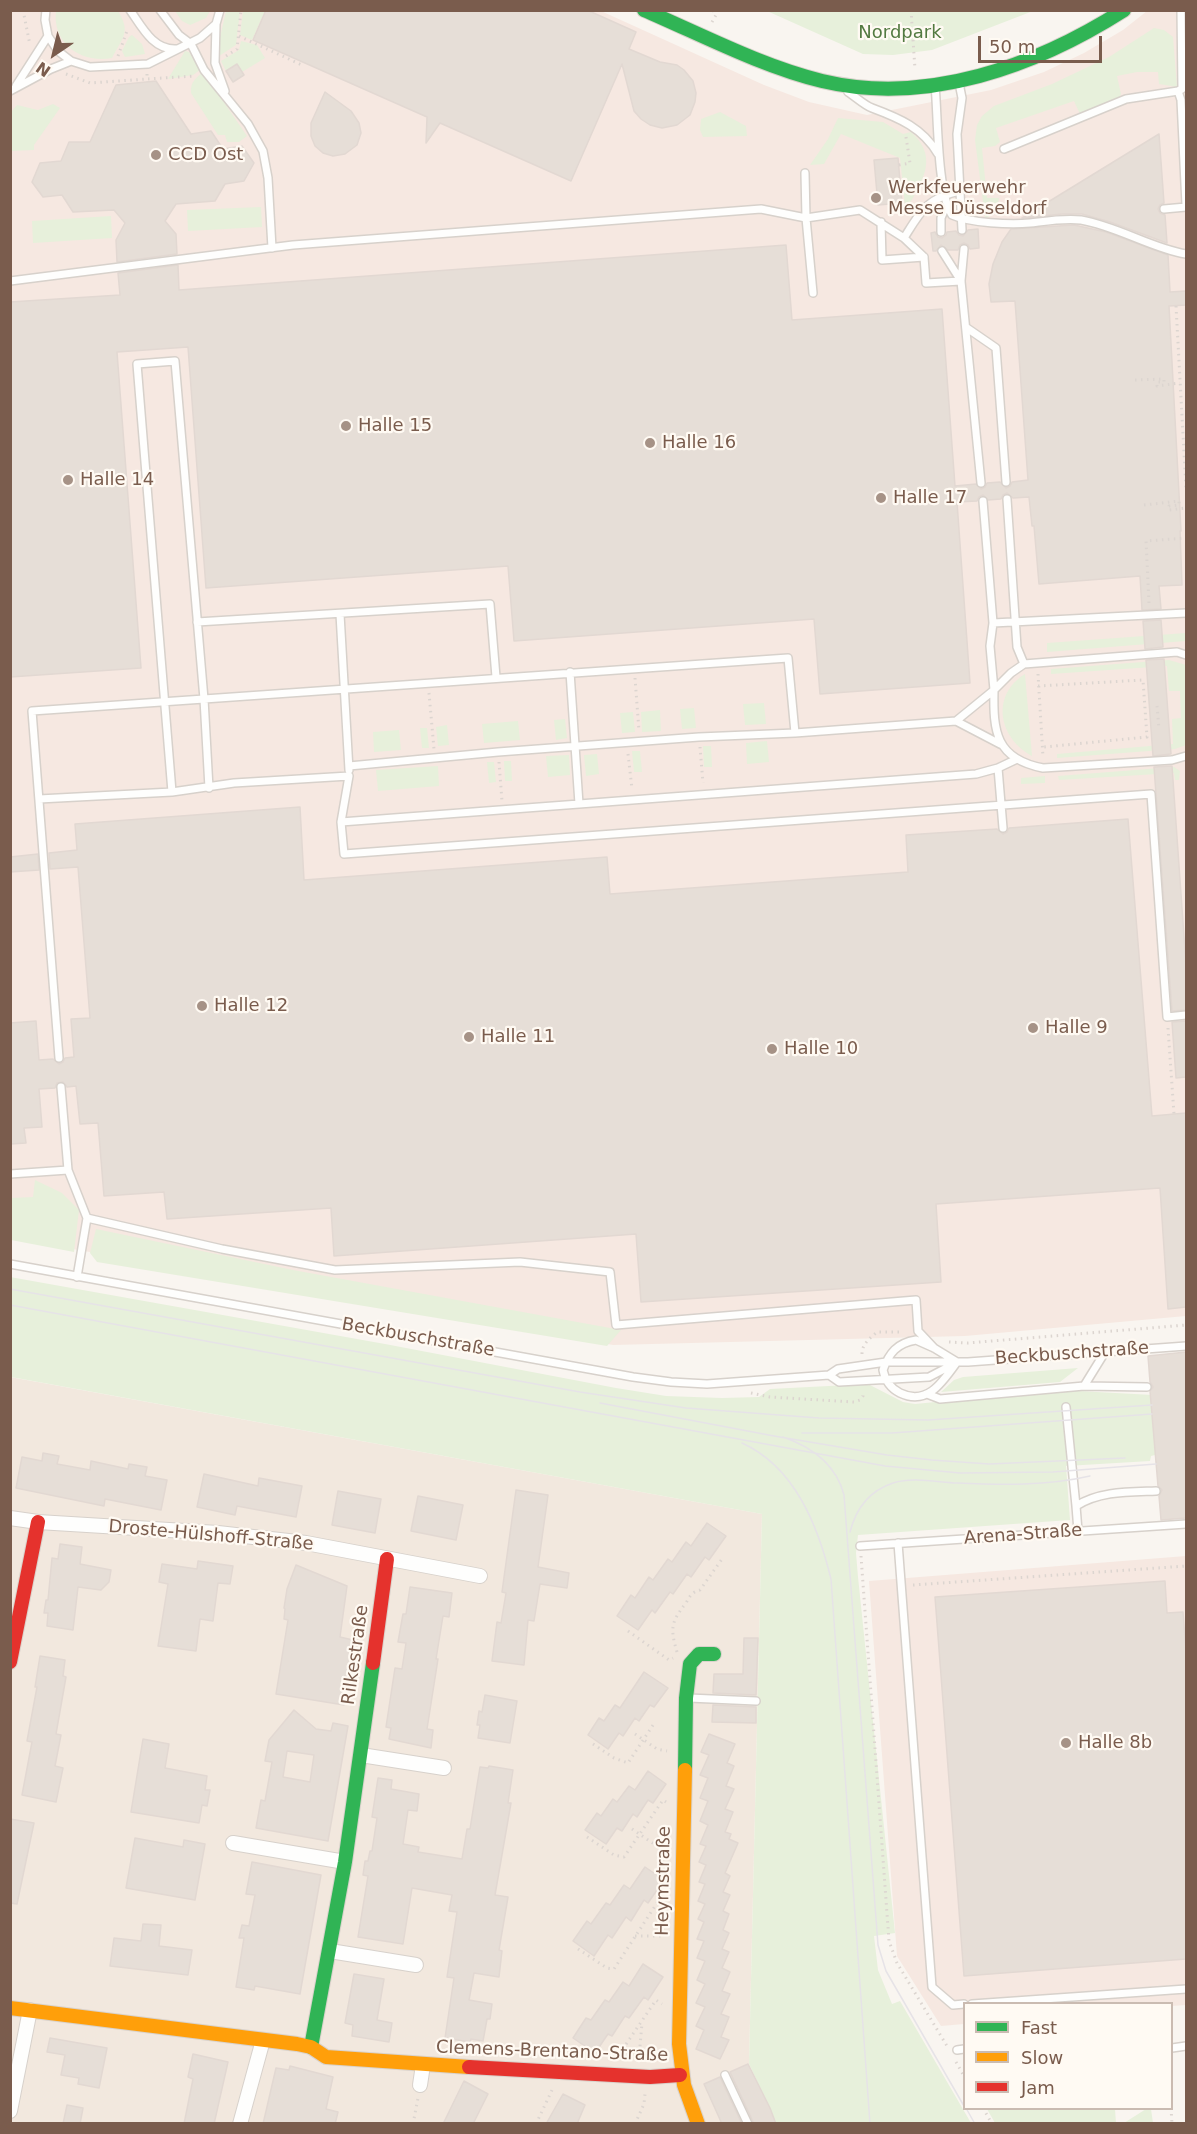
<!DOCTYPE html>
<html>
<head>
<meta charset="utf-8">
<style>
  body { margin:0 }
  #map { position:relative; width:1197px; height:2134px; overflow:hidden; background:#f9f5f0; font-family:"DejaVu Sans",sans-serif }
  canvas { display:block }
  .frame { position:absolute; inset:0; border:12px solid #7a5c4d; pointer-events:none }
  .legend { position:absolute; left:963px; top:2002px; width:210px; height:108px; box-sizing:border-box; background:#fffaf3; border:2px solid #cabbb1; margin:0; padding:8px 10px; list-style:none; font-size:18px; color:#7a5c4d }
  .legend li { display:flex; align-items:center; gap:12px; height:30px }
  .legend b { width:30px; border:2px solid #cabbb1 }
  .north { position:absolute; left:24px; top:24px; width:60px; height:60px; -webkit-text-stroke:4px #fffaf3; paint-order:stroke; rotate:215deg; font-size:16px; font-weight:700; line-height:24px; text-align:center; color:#7a5c4d }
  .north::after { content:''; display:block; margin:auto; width:21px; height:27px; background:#7a5c4d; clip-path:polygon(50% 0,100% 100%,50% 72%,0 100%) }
  .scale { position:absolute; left:978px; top:36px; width:124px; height:27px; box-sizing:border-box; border:3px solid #7a5c4d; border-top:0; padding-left:8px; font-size:18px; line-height:21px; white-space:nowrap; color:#7a5c4d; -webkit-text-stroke:4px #fffaf3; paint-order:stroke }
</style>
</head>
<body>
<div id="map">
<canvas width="1197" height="2134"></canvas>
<div class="frame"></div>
<ul class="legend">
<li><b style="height:8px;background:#30b455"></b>Fast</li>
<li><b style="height:8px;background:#ff9f0a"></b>Slow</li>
<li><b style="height:8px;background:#e5322d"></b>Jam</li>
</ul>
<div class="north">N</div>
<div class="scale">50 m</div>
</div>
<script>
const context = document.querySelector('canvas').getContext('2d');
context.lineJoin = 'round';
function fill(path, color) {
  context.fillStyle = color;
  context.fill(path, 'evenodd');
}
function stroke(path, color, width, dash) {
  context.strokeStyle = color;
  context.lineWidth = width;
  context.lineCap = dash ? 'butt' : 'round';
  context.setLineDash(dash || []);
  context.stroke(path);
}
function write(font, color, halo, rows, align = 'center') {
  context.font = font + ' "DejaVu Sans",sans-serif';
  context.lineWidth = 4.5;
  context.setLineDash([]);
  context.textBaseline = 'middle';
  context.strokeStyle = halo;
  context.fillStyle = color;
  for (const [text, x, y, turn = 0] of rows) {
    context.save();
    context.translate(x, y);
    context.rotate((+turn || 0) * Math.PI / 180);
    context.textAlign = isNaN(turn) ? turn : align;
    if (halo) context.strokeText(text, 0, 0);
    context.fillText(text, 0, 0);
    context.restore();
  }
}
const residential = new Path2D(`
  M10 1377 762 1514 749 2064 776 2123H11Z`);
const commercial = new Path2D(`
  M10 11H601L764 85 809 102 867 115 991 90 1044 72 1084 53 1123 30 1147 11H1186V1316L965 1336 613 1345 11 1238Z
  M1186 1556V2005L1172 2006V2004H964V2024L941 2026 897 1956 869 1581Z`);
const green = new Path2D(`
  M56 11H118C131 32 123 37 112 58 81 64 52 43 56 11Z
  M175 11H210L206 18 190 25 182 21Z
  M226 11H240L236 45 219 56V42Z
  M243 11H265L252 40 240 35Z
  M767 11H1033L932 50 893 55 863 54Z
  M1154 28 1164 30 1173 37 1177 87 1159 84 1158 72H1137L1117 76 1121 94 1118 99 1080 114 1074 101 996 128 1000 142 995 146 982 148 987 198H999L998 203H988L989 217H985L975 140 977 125 982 116 994 106 1052 84 1109 57Z
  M132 35 142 44 145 54 125 57 122 51 129 37Z
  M241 41 257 45 265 58 242 72 236 64 226 71 221 61 239 50Z
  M185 51 189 52 200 70 193 75 168 79Z
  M203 72 247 136 239 142H227L225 135H218L191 93C190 82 196 78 203 72Z
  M53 104 60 108 34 145V150L11 151V112L17 105 38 110Z
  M720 112 746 126 747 136 703 137 700 130 701 119Z
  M838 118 883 122 903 134 911 132C932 151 929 169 916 192 913 198 911 203 905 206L900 158 841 134 824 164 810 165 828 139Z
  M261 207 262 227 188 231 187 210Z
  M111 216 112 238 33 243 32 221Z
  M1186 633V641L1047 652V643Z
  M1169 660 1186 665V745L1175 749 1057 758V754L1173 744 1172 719 1181 718 1180 691H1169L1167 666 1051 674V669Z
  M1025 674 1032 756C999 738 990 696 1025 674Z
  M764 703 766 724 745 725 743 704Z
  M694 708 696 728 682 729 680 709Z
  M660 710 661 731 642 732 641 712Z
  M633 712 635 732 622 733 620 713Z
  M565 719 567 738 556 740 554 720Z
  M518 721 520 740 484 743 482 724Z
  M447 725 449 745 438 746 436 727Z
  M420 728H427L429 748H422Z
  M399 730 401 750 374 752 373 732Z
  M767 741 769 762 747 764 746 743Z
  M703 746H711L712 767H704Z
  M632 751H640L642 772H634Z
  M597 754 599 774 586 776 584 755Z
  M569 755 570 775 548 777 546 756Z
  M504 761H511L512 781H505Z
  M487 762H494L496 782 489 783Z
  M438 766 439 786 378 791 376 770Z
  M1174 767 1180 771 1179 780H1175L1174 773 1059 780 1058 776Z
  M1045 776V783L1021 784V778Z
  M35 1180 62 1193 79 1210 74 1252 11 1240V1198L33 1197Z
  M96 1229 293 1270 621 1330 607 1346 97 1262 90 1253Z
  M10 1277 385 1344 616 1388 666 1396 722 1398 759 1397 770 1389 868 1384 903 1402 915 1404 1059 1390 1153 1395 1159 1454 1151 1456 1150 1461 1066 1466 1070 1520 858 1535 856 1553 858 1577 895 1933 874 1936 878 1970 892 2004 900 2001 971 2123H776L749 2064 762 1514 11 1377Z
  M1078 1368 1060 1382 941 1392 954 1380 963 1377Z
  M987 2109H1115L1116 2123H995Z
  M1146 2109H1151L1153 2123H1124Z`);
const building = new Path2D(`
  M266 10H587L636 32 629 49 660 62 677 65 684 70 693 81 696 93 695 102 690 115 677 125 662 128 650 125 641 119 634 111 622 64 571 181 440 123 426 143 427 117 253 40Z
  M237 64 244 75 233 82 226 71Z
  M156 81 191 134 211 131 223 149 242 146 254 163 244 181 225 184 215 201 176 204 165 221 176 234 177 254 117 262 116 240 125 223 114 210 73 212 62 195 43 197 32 182 40 163 61 161 69 142H90L116 85Z
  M325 92 351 111 359 123 361 133 357 145 345 154 333 156 323 153 315 146 311 136V123Z
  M1159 134 1164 203 1160 205 1158 209 1160 213 1165 215 1167 243 1110 222 1082 214H1062L1022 218Z
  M898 158 902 203 878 205 874 160Z
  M1074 225 1106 232 1168 255 1170 292 1186 291V305L1169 306 1181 531H1180L1182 585 1159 586 1161 609 1142 610 1140 576 1039 584 1034 526H1032L1029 497 1013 498 1007 493 1003 495 1001 499 988 500 983 495 979 497 977 501 957 502 970 683 820 694 814 619 514 641 508 566 206 588 188 347 146 350 117 352 141 668 10 677V302L120 295 118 273 178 265 179 290 786 245 792 320 942 309 955 486 976 484 981 489 985 487 987 483 1000 482 1006 488 1010 486 1012 482 1028 480 1015 301 991 302 989 284 993 264 1002 242 1011 229Z
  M978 229 979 248 970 249 968 245 964 243 960 245 958 250H948L941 245 936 251H933L931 233 935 232 938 237 942 238 946 235 947 232 956 231 959 235 963 236 968 230Z
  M1161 620 1163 647 1145 649 1143 621Z
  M1164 659 1171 754 1153 756 1146 660Z
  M1172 766 1186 965V1010L1172 1011 1154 767Z
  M300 807 304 880 607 857 610 894 908 872 906 835 997 829 1003 834 1007 832 1009 828 1128 819 1152 1116 1186 1113V1307L1168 1309 1160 1188 936 1204 941 1282 641 1302 636 1234 334 1256 331 1208 167 1219 164 1192 104 1196 98 1123 80 1124 76 1086 67 1087 63 1082 57 1083 55 1088 39 1089 42 1127 24 1128 26 1143 10 1144V1023L36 1021 39 1060 53 1059 59 1064 63 1062 65 1058 74 1057 71 1019 90 1018 78 867 50 869 49 853 77 850 75 824Z
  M38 854 39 870 10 872V857Z
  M1186 1021V1077L1176 1078 1172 1022Z
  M1186 1352V1518L1161 1520 1159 1496 1162 1490 1158 1486 1150 1391 1153 1387 1150 1382 1148 1356Z
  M43 1453 59 1456 57 1464 90 1470 91 1461 128 1469 129 1464 147 1467 145 1476 167 1480 161 1510 105 1499 104 1506 16 1488 22 1457 42 1461Z
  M204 1474 258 1486 259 1478 302 1486 296 1517 237 1506 235 1515 197 1507Z
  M516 1490 548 1495 538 1567 569 1573 567 1588 540 1584 534 1621 528 1620 524 1665 492 1661 497 1622 501 1623 506 1593 502 1592Z
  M338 1491 381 1499 375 1533 332 1525Z
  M418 1496 463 1505 456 1540 411 1531Z
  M707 1523 726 1536 709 1560 705 1557 691 1577 687 1574 673 1594 670 1592 655 1613 652 1610 638 1630 617 1616 631 1595 635 1598 649 1577 653 1580 668 1559 672 1562 686 1542 691 1546Z
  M60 1544 82 1547 80 1564 111 1570 109 1582 101 1590 78 1587 73 1630 47 1626 48 1613H44L46 1600H48L52 1558 58 1559Z
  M198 1561 233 1566 230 1584 218 1583 213 1621 200 1619 196 1651 158 1646 168 1584 159 1582 162 1564 197 1569Z
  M296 1565 347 1586 340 1637 353 1640 344 1705 276 1694 288 1620 284 1619 285 1609 284 1608 287 1589Z
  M1165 1581 1167 1613 1183 1612 1186 1651V1959L964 1976 935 1597Z
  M410 1587 452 1593 449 1617 443 1616 436 1659H438L427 1729 433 1730 431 1748 389 1739 391 1728 386 1727 395 1668 402 1669 406 1643 398 1642 403 1614H406Z
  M744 1638H758L756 1695 713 1693 714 1674H743Z
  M40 1656 65 1660 63 1676 66 1677 56 1734 61 1735 55 1766 63 1768 56 1802 22 1795 32 1742 27 1741 37 1687H35Z
  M644 1672 668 1688 654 1707 650 1705 639 1721 635 1718 623 1736 619 1733 608 1749 588 1735 599 1718 604 1721 615 1705 620 1708Z
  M485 1695 517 1701 510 1743 478 1738 480 1725H477L479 1711 482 1712Z
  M713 1705 756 1707V1723L712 1722Z
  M294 1710 316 1729 331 1731 333 1723 348 1726 328 1841 256 1828 261 1800 265 1801 272 1762 265 1761 269 1740ZM287 1751 314 1755 310 1782 283 1777Z
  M709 1734 735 1744 727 1763 734 1766 726 1786 734 1789 725 1809 733 1812 725 1832 731 1834 729 1839 738 1843 725 1873 730 1876 723 1892 730 1895 723 1911 729 1914 723 1930 729 1933 722 1949 729 1952 722 1968 730 1972 722 1991 730 1994 721 2014 729 2017 721 2037 729 2040 720 2059 696 2049 704 2030 696 2026 705 2007 696 2003 705 1984 697 1980 705 1961 697 1958 704 1941 697 1939 704 1922 698 1919 705 1904 698 1901 705 1884 699 1882 706 1865 699 1862 706 1846 700 1844 708 1825 700 1821 708 1801 700 1798 708 1778 700 1775 709 1755 701 1752Z
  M143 1739 169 1744 165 1768 207 1776 205 1790H210L207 1806 202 1805 199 1823 131 1812Z
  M489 1766 513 1770 508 1803H511L495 1895 508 1897 499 1950 502 1951 499 1977 474 1973 469 2000 492 2004 490 2019H487L483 2041 471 2039 470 2042 445 2038 454 1978 447 1977 457 1912 449 1911 452 1895 412 1888 403 1944 358 1937 368 1876 363 1875 365 1861H368L370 1851H372L377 1818 372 1817 378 1778 392 1780 391 1789 419 1794 417 1811 408 1810 403 1844 419 1847 418 1852 462 1859 467 1829H470L480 1767 488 1768Z
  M648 1771 666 1784 653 1803 648 1800 637 1817 633 1814 622 1831 617 1828 606 1844 585 1830 597 1813 601 1816 613 1799 617 1802 629 1786 635 1790Z
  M10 1819 34 1823 17 1904 10 1903Z
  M135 1838 183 1847 184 1840 205 1844 195 1900 126 1888Z
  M252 1862 321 1875 300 1994 255 1986 254 1990 236 1987 244 1938H239L242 1925 249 1926 255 1895 246 1894Z
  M645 1867 664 1880 648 1903 644 1900 631 1921 626 1917 612 1938 608 1935 594 1956 573 1941 587 1921 591 1924 606 1903 610 1905 624 1885 630 1889Z
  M143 1924 161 1925 159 1946 192 1950 188 1975 110 1966 114 1938 141 1941Z
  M643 1964 663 1977 648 2000 644 1997 629 2018 625 2016 612 2036 608 2034 595 2053 573 2038 586 2018 591 2020 605 2000 609 2002 623 1982 629 1986Z
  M354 1974 384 1979 377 2020 392 2023 389 2042 352 2036 353 2025 345 2023Z
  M50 2038 107 2048 99 2088 78 2084 79 2078 61 2075 65 2055 47 2052Z
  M193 2054 228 2062 214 2124H184L193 2079 188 2077Z
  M748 2064 770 2108 776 2124H754L730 2072Z
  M290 2066 333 2077 326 2109 338 2112 335 2124H263L276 2068 289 2070Z
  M720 2077 742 2124H722L704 2084Z
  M464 2081 488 2094 473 2124H443Z
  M563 2094 585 2105 577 2124H546Z
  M67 2105 83 2108 80 2124H63Z`);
const path = new Path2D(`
  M23 10 30 45
  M911 10 915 69
  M712 22 716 15 713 10
  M239 36 304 66
  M118 56 128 28
  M226 56 237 49 241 10
  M66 74 90 83 147 79
  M147 74V79L195 76
  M899 165 910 163 906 137
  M1176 306 1186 489
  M1135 380 1164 379V382H1157V386L1180 383
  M1144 505 1179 501V505L1169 506V510L1186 508
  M1149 603 1146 541 1186 538
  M1038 674 1043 757
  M635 678 639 731
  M1038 686 1143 680 1147 737 1044 747
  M429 693 434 749
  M1157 706 1159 729
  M700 747 703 783
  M628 754 632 789
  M499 762 502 801
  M1168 1028 1174 1114
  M949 1342 968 1343 1186 1325
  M862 1354C862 1344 870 1338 877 1332H899
  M751 1393 770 1397 854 1402 860 1400 863 1396V1391
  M861 1556 889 1941 897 1963 947 2046
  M913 1585 1186 1566
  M628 1631 669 1660 673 1658
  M677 1652C670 1628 671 1622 686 1603 690 1596 692 1592 700 1590L722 1559
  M635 1734 657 1749 667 1751
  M593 1744 614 1758 628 1763 655 1722
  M632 1829 654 1844H665
  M587 1837 614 1855 624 1857 663 1800 666 1802
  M635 1936H664
  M578 1949 607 1968 614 1969 657 1903 664 1907
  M639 2058 642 2023
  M616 2059 656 2000 662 2004
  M956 2062 964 2076
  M983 2108 992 2124
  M1171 2108 1172 2124
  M413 2124 418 2098
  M536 2124 553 2088
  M635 2124 644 2104 645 2094`);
const lane = new Path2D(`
  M46 10 45 20 48 36 58 51 71 61 90 67 148 64 200 38 216 24 220 10
  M130 10C142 27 153 50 176 49
  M160 10 179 35 191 44 204 70 248 124 263 151 268 178 272 248
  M216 24 215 63 225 91
  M959 83 962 98 957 134 962 230
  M935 85C938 116 937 192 952 215 970 223 1011 225 1030 223 1047 221 1064 218 1081 220 1117 226 1153 249 1186 254
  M16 86 48 36
  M10 91 51 69 71 61
  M1178 91 1181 100 1186 205
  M848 92C856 97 864 105 872 108 899 118 923 128 938 154
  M1004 149 1126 99 1178 91 1182 89 1181 10
  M805 173 806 218 813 293
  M1164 209 1186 207
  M881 222 882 260 924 257 926 283 961 281
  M941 232V218L946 206
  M904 238C921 211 926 199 959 191
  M964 249 961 281 981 483
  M942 251 961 281
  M10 281 293 245 761 209 806 218 860 210 904 238 924 257
  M967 328 996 348 1006 482
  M1007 499 1017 647 1024 664
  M340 614 349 770
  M197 622 490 604 496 677
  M993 623 1186 613
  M1186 655 1177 652 1024 664 1011 673 994 690C993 732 996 759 1043 768L1172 760 1186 756
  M570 672 579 804
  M956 721 994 690 990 646 993 623 983 501
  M349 766 498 752 699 737 795 733
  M998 768 1003 828
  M172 792 137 364 175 361 204 699 788 658 795 733 956 721 1000 744
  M39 799 172 792 234 783 349 776 341 822 976 774 998 768 1017 759
  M341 822 344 854 1151 794 1167 1017 1186 1015
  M59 1058 32 711 204 699 209 788
  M68 1170 87 1218 77 1277
  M10 1174 68 1170 61 1087
  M87 1218 222 1249 335 1270 520 1262 610 1272 616 1325 916 1300 918 1331 934 1348
  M10 1264 633 1377 671 1382 707 1384 829 1375 838 1369 886 1362H968L1186 1346
  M916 1340 934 1348 957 1362C942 1383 927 1406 900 1393 890 1388 885 1380 883 1370 889 1353 897 1343 916 1340Z
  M829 1375 839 1382 929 1377 954 1364
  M1084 1386 1147 1387
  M927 1394 940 1399 1084 1386 1105 1352
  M1066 1407 1076 1506
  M1078 1531 1076 1506C1100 1491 1128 1492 1156 1491
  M898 1543 932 1987 953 2005 964 2004
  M860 1546 1186 1524
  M689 1698 756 1701
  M972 2004 1186 1989
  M1172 2048 1186 2046
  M957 2050 964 2049
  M725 2075 748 2124`);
const street = new Path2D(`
  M10 1518 38 1522 218 1533 306 1543 480 1576
  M361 1755 444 1768
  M233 1843 345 1862
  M330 1951 416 1965
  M420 2085 423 2065
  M10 2111 30 2010
  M240 2124 263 2040`);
const fast = new Path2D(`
  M644 10C700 34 763 67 822 81 927 106 1036 66 1124 10
  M685 1770 686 1698 690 1664 699 1654H714
  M311 2047 345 1862 373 1663`);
const slow = new Path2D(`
  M685 1770 679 2044 684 2085 698 2124
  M10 2008 297 2044 311 2047 326 2057 469 2067`);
const jam = new Path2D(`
  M10 1662 38 1522
  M373 1663 387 1559
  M469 2067 650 2077 680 2075`);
const tram = new Path2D(`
  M10 1289 580 1392 686 1408 819 1418 928 1420 1152 1405
  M10 1305 885 1466 960 1473 1053 1472 1156 1464
  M600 1403 774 1436 887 1455 932 1460 989 1464 1125 1458
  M802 1433H892L1152 1414
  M783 1437C812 1447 836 1464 844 1495L878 1945 886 1971 964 2106
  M742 1443C795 1467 818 1526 831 1579L870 2124
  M850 1532C856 1508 869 1491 893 1483 913 1477 936 1482 957 1483 1001 1485 1047 1486 1090 1476
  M966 2108 975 2124`);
const markers = [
  [156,155,6,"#a69286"],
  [876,198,6,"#a69286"],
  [346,426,6,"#a69286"],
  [650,443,6,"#a69286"],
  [68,480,6,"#a69286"],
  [881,498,6,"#a69286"],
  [202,1006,6,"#a69286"],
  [1033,1028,6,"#a69286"],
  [469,1037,6,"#a69286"],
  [772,1049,6,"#a69286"],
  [1066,1743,6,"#a69286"]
];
const parkNames = [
  ["Nordpark",900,33]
];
const poiNames = [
  ["CCD Ost",168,155],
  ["Werkfeuerwehr",888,188],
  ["Messe Düsseldorf",888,209],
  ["Halle 15",358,426],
  ["Halle 16",662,443],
  ["Halle 14",80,480],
  ["Halle 17",893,498],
  ["Halle 12",214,1006],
  ["Halle 9",1045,1028],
  ["Halle 11",481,1037],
  ["Halle 10",784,1049],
  ["Halle 8b",1078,1743]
];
const streetNames = [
  ["Beckbuschstraße",418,1338,10],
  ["Beckbuschstraße",1072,1354,-4],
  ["Arena-Straße",1023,1535,-4],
  ["Droste-Hülshoff-Straße",211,1536,5],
  ["Rilkestraße",356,1655,-82],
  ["Heymstraße",664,1881,-89],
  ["Clemens-Brentano-Straße",552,2052,2]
];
fill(residential, '#f2e8de');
fill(commercial, '#f6e8e1');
fill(green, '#e7f0db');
fill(building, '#e6ded7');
stroke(building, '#e2d8d2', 1.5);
stroke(lane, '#d7d1cb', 10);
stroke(street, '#d7d1cb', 16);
stroke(fast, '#d9d2cb', 16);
stroke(slow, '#d9d2cb', 16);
stroke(jam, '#d9d2cb', 16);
stroke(path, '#dcd5d0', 3, [1.5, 4.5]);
stroke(lane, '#fefefd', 7);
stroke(street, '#fefefd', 14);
stroke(fast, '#30b455', 14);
stroke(slow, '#ff9f0a', 14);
stroke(jam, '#e5322d', 14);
stroke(tram, '#e6e3e7', 1.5);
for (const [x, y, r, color] of markers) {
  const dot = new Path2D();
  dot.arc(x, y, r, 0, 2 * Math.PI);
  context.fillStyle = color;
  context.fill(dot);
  stroke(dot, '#fffaf3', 2);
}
write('18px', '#537a41', '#fffaf3', parkNames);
write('18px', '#7a5c4d', '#fffaf3', poiNames, 'left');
write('18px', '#7a5c4d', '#fffaf3', streetNames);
</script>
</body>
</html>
